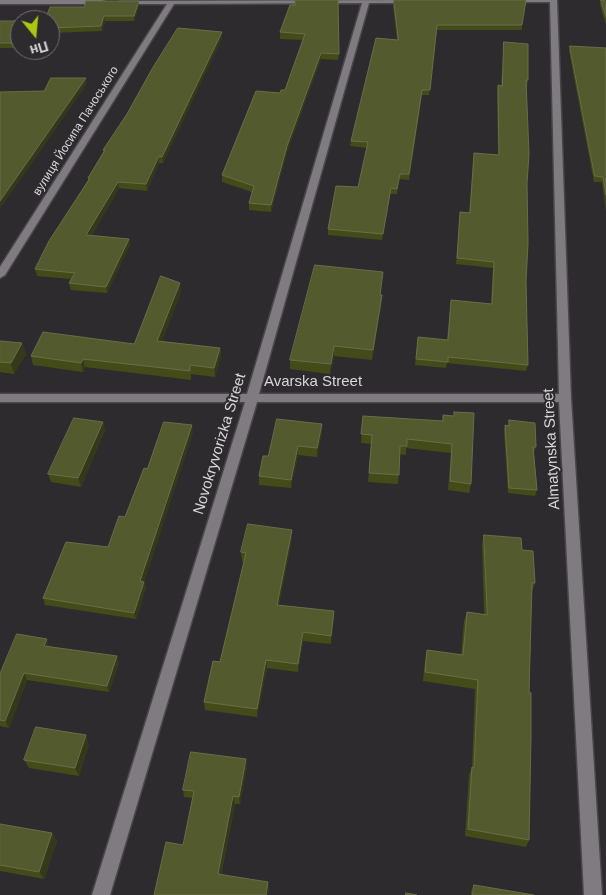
<!DOCTYPE html>
<html>
<head>
<meta charset="utf-8">
<style>
  body { margin:0 }
  #map { position:relative; width:606px; height:895px; overflow:hidden; background:#2e2b2f; font-family:Helvetica,sans-serif }
  canvas { display:block }
  .north { position:absolute; left:10px; top:10px; width:50px; height:50px; box-sizing:border-box; background:#2e2b2f; border:1px solid #726f73; border-radius:50%; rotate:163deg; font-size:14px; font-weight:700; line-height:20px; text-align:center; color:#d8d6d8 }
  .north::after { content:''; display:block; margin:auto; width:18px; height:22px; background:#acc612; clip-path:polygon(50% 0,100% 100%,50% 72%,0 100%) }
</style>
</head>
<body>
<div id="map">
<canvas width="606" height="895"></canvas>
<div class="north">Пн</div>
</div>
<script>
const context = document.querySelector('canvas').getContext('2d');
context.lineJoin = 'round';
function stroke(path, color, width, dash) {
  context.strokeStyle = color;
  context.lineWidth = width;
  context.lineCap = dash ? 'butt' : 'round';
  context.setLineDash(dash || []);
  context.stroke(path);
}
function fill(path, color) {
  context.fillStyle = color;
  context.fill(path, 'evenodd');
}
function write(font, color, halo, rows, align = 'center') {
  context.font = font + ' Helvetica,sans-serif';
  context.lineWidth = 4;
  context.setLineDash([]);
  context.textBaseline = 'middle';
  context.strokeStyle = halo;
  context.fillStyle = color;
  for (const [text, x, y, turn = 0] of rows) {
    context.save();
    context.translate(x, y);
    context.rotate((+turn || 0) * Math.PI / 180);
    context.textAlign = isNaN(turn) ? turn : align;
    if (halo) context.strokeText(text, 0, 0);
    context.fillText(text, 0, 0);
    context.restore();
  }
}
const minor = new Path2D(`
  M0 0H102L106 2 102 4H0Z
  M413 0 410 3H369L259 394H559L550 2H510L506 0H557L571 398 602 895H584L559 402H257L110 895H92L245 402H0V394H247L362 3 174 4 5 275 0 278V267L167 4H122L120 3V1Z`);
const wall = new Path2D(`
  M394 0 522 25V30H437L429 95H422L409 180 399 179 397 194H390L382 240 328 235V229L358 187 367 148 350 146 351 141 397 40 393 5Z
  M601 0 606 1V25L600 5Z
  M139 1V6L134 21H105L102 31 50 33V20L84 7Z
  M290 5 339 54 338 60 321 59 287 152 271 212 249 210V203L252 192 222 182V175L280 93 285 90 303 40 280 39V32Z
  M0 21H20L16 48H0Z
  M222 32V38L163 163H159L147 191 119 188 92 235 129 239 130 245 107 293 71 290 69 283 71 279 37 276 35 269 88 180V178L103 152V150Z
  M504 42 528 80 527 86V183L526 281 528 365 526 371 447 363 446 368 415 365 418 337 447 340 451 300 491 304 493 268 456 264 460 212 469 213 474 153 498 155 497 91 498 85 501 86Z
  M570 46 606 48V211L602 182H594L569 51Z
  M382 281 380 295 381 305 372 360 334 356 330 374 290 369V360Z
  M181 292 162 341 220 348 221 356 215 377 191 374V380L85 367 83 372 33 365 31 356 134 344Z
  M0 341 22 343 26 354 14 374 0 372Z
  M454 412 471 484 469 493 448 490 451 453 406 448V455L400 454 398 484 368 482 371 444 361 443 363 416 442 421 443 415 454 416Z
  M509 420 536 447 534 452 537 490 535 496 508 493 504 431 505 425 508 426Z
  M103 422 105 430 81 487 51 482 48 474Z
  M193 432 144 582 146 588 136 619 45 605 43 598 108 547 125 517 147 469Z
  M322 433 317 457 298 455 291 488 259 485V476L268 456Z
  M292 530V539L279 605 334 611 331 644 303 641 298 672 267 668 257 717 205 710 204 702 220 662 244 561H242L241 552Z
  M484 535 522 550 535 583 532 592 529 692V840L526 847 465 836 469 775 472 767 475 689 423 681 425 660 427 650 461 655 464 621 467 612 484 614 482 544Z
  M49 646 119 663 109 692 27 680 9 728 0 726V674Z
  M89 744 79 776 29 768 24 760Z
  M247 766 240 804H235L221 875 269 888 268 895H154L183 845 193 798 184 797 183 790Z
  M0 824 52 833 57 841 44 879 0 871Z
  M474 885 534 895H471V891Z`);
const shadedWall = new Path2D(`
  M139 1V6L134 21V16Z
  M104 16 105 21 102 31 101 26Z
  M222 32V38L163 163 162 157Z
  M20 33V40L16 48 14 43Z
  M321 53V59L287 152 271 212V205L287 146Z
  M86 78 87 84 0 209V201Z
  M159 156V163L147 191 146 184Z
  M118 182 119 188 88 242 86 235Z
  M129 239 130 245 107 293 106 287Z
  M180 283 181 292 159 350 157 341Z
  M382 295 381 305 372 360 373 350Z
  M22 343 26 354 14 374 11 363Z
  M334 346V356L330 374 331 364Z
  M220 348 221 356 215 377 214 368Z
  M83 359 85 367 83 372 81 363Z
  M103 422 105 430 81 487 78 478Z
  M322 424V433L317 457V448Z
  M192 425 193 432 142 588 140 581Z
  M298 446V455L291 488V480Z
  M292 530V539L277 614V605Z
  M144 582 146 588 136 619 134 613Z
  M334 611V620L331 644V636Z
  M303 632V641L298 672V664Z
  M47 639 49 646H44Z
  M117 656 119 663 109 692 107 686Z
  M266 660 267 668 257 717V709Z
  M24 673 27 680 9 728 5 721Z
  M86 735 89 744 79 776 75 768Z
  M246 759 247 766 240 804 239 797Z
  M233 796 235 804 219 881 218 874Z
  M52 833 57 841 44 879 39 872Z
  M268 882 269 888 268 895H266Z`);
const building = new Path2D(`
  M295 0H338L339 54 321 53 287 146 271 205 249 203 254 186 222 175 256 91 280 93 281 90H285L305 34 280 32 290 5H295Z
  M394 0H526L522 25H437L430 90H422L409 174H400L397 189 391 188 383 234 328 229 336 186 358 187 368 142 351 141 376 38 398 40Z
  M601 0 606 1V16Z
  M86 1H139L134 16H104L101 26 50 28V20H45L50 7H84Z
  M0 21H20V33L14 43H0Z
  M178 28 222 32 162 157 159 156 146 184 118 182 86 235 129 239 106 287 69 283 75 273 35 269 49 241 90 178H88L105 150H103L127 114 152 69Z
  M504 42 528 44V80H526L529 154 527 183 528 244 526 281 528 365 448 357V362L416 359 418 337 448 340 451 300 492 304 494 262 457 258 460 212 470 213 474 153 499 155 498 85 502 86Z
  M570 46 606 48V195L603 177 595 176Z
  M51 78H86L0 201V92L44 91Z
  M315 265 383 272 380 295H382L373 350 334 346 331 364 290 360Z
  M161 276 180 283 157 341 220 348 214 368 190 365V371L83 359 81 363 31 356 43 332 134 344Z
  M0 341 22 343 11 363 0 362Z
  M454 412 474 413 471 484 450 481 452 444 407 439V446H400L399 475 369 473 372 435 361 434 363 416 443 421V415L454 416Z
  M74 418 103 422 78 478 48 474Z
  M277 419 322 424 317 448 298 446 291 480 259 476 263 456H268Z
  M509 420 535 423 536 447H533L537 490 509 488 505 425 509 426Z
  M164 422 192 425 140 581 144 582 134 613 43 598 66 542 108 547 119 516 125 517 144 468 147 469Z
  M248 524 292 530 277 605 334 611 331 636 303 632 298 664 266 660 257 709 204 702 213 661 220 662 246 553 241 552Z
  M484 535 521 538 522 550 533 551 535 583H532L529 692 531 693V737L529 840 468 829 472 767 474 768 478 680 425 672 427 650 463 655 467 612 487 615Z
  M17 634 47 639 44 646 117 656 107 686 24 673 5 721 0 720V674Z
  M36 727 86 735 75 768 24 760Z
  M191 752 246 759 239 797 233 796 218 874 268 882 266 895H154L166 842 183 845 194 791 183 790Z
  M0 824 52 833 39 872 0 865Z
  M474 885 534 895H473Z
  M406 893 417 895H406Z`);
const farStreetnames = [
  ["вулиця Йосипа Пачоського",76,131,-58]
];
const streetNames = [
  ["Avarska Street",313,382],
  ["Novokryvorizka Street",220,444,-73],
  ["Almatynska Street",552,449,-93]
];
stroke(minor, '#484649', 3);
fill(minor, '#7f7b80');
fill(wall, '#434c19');
fill(shadedWall, '#343919');
fill(building, '#535b2e');
stroke(building, '#686e48', 1);
write('12px', '#d8d6d8', '#2e2b2f', farStreetnames);
write('15px', '#d8d6d8', '#2e2b2f', streetNames);
</script>
</body>
</html>
